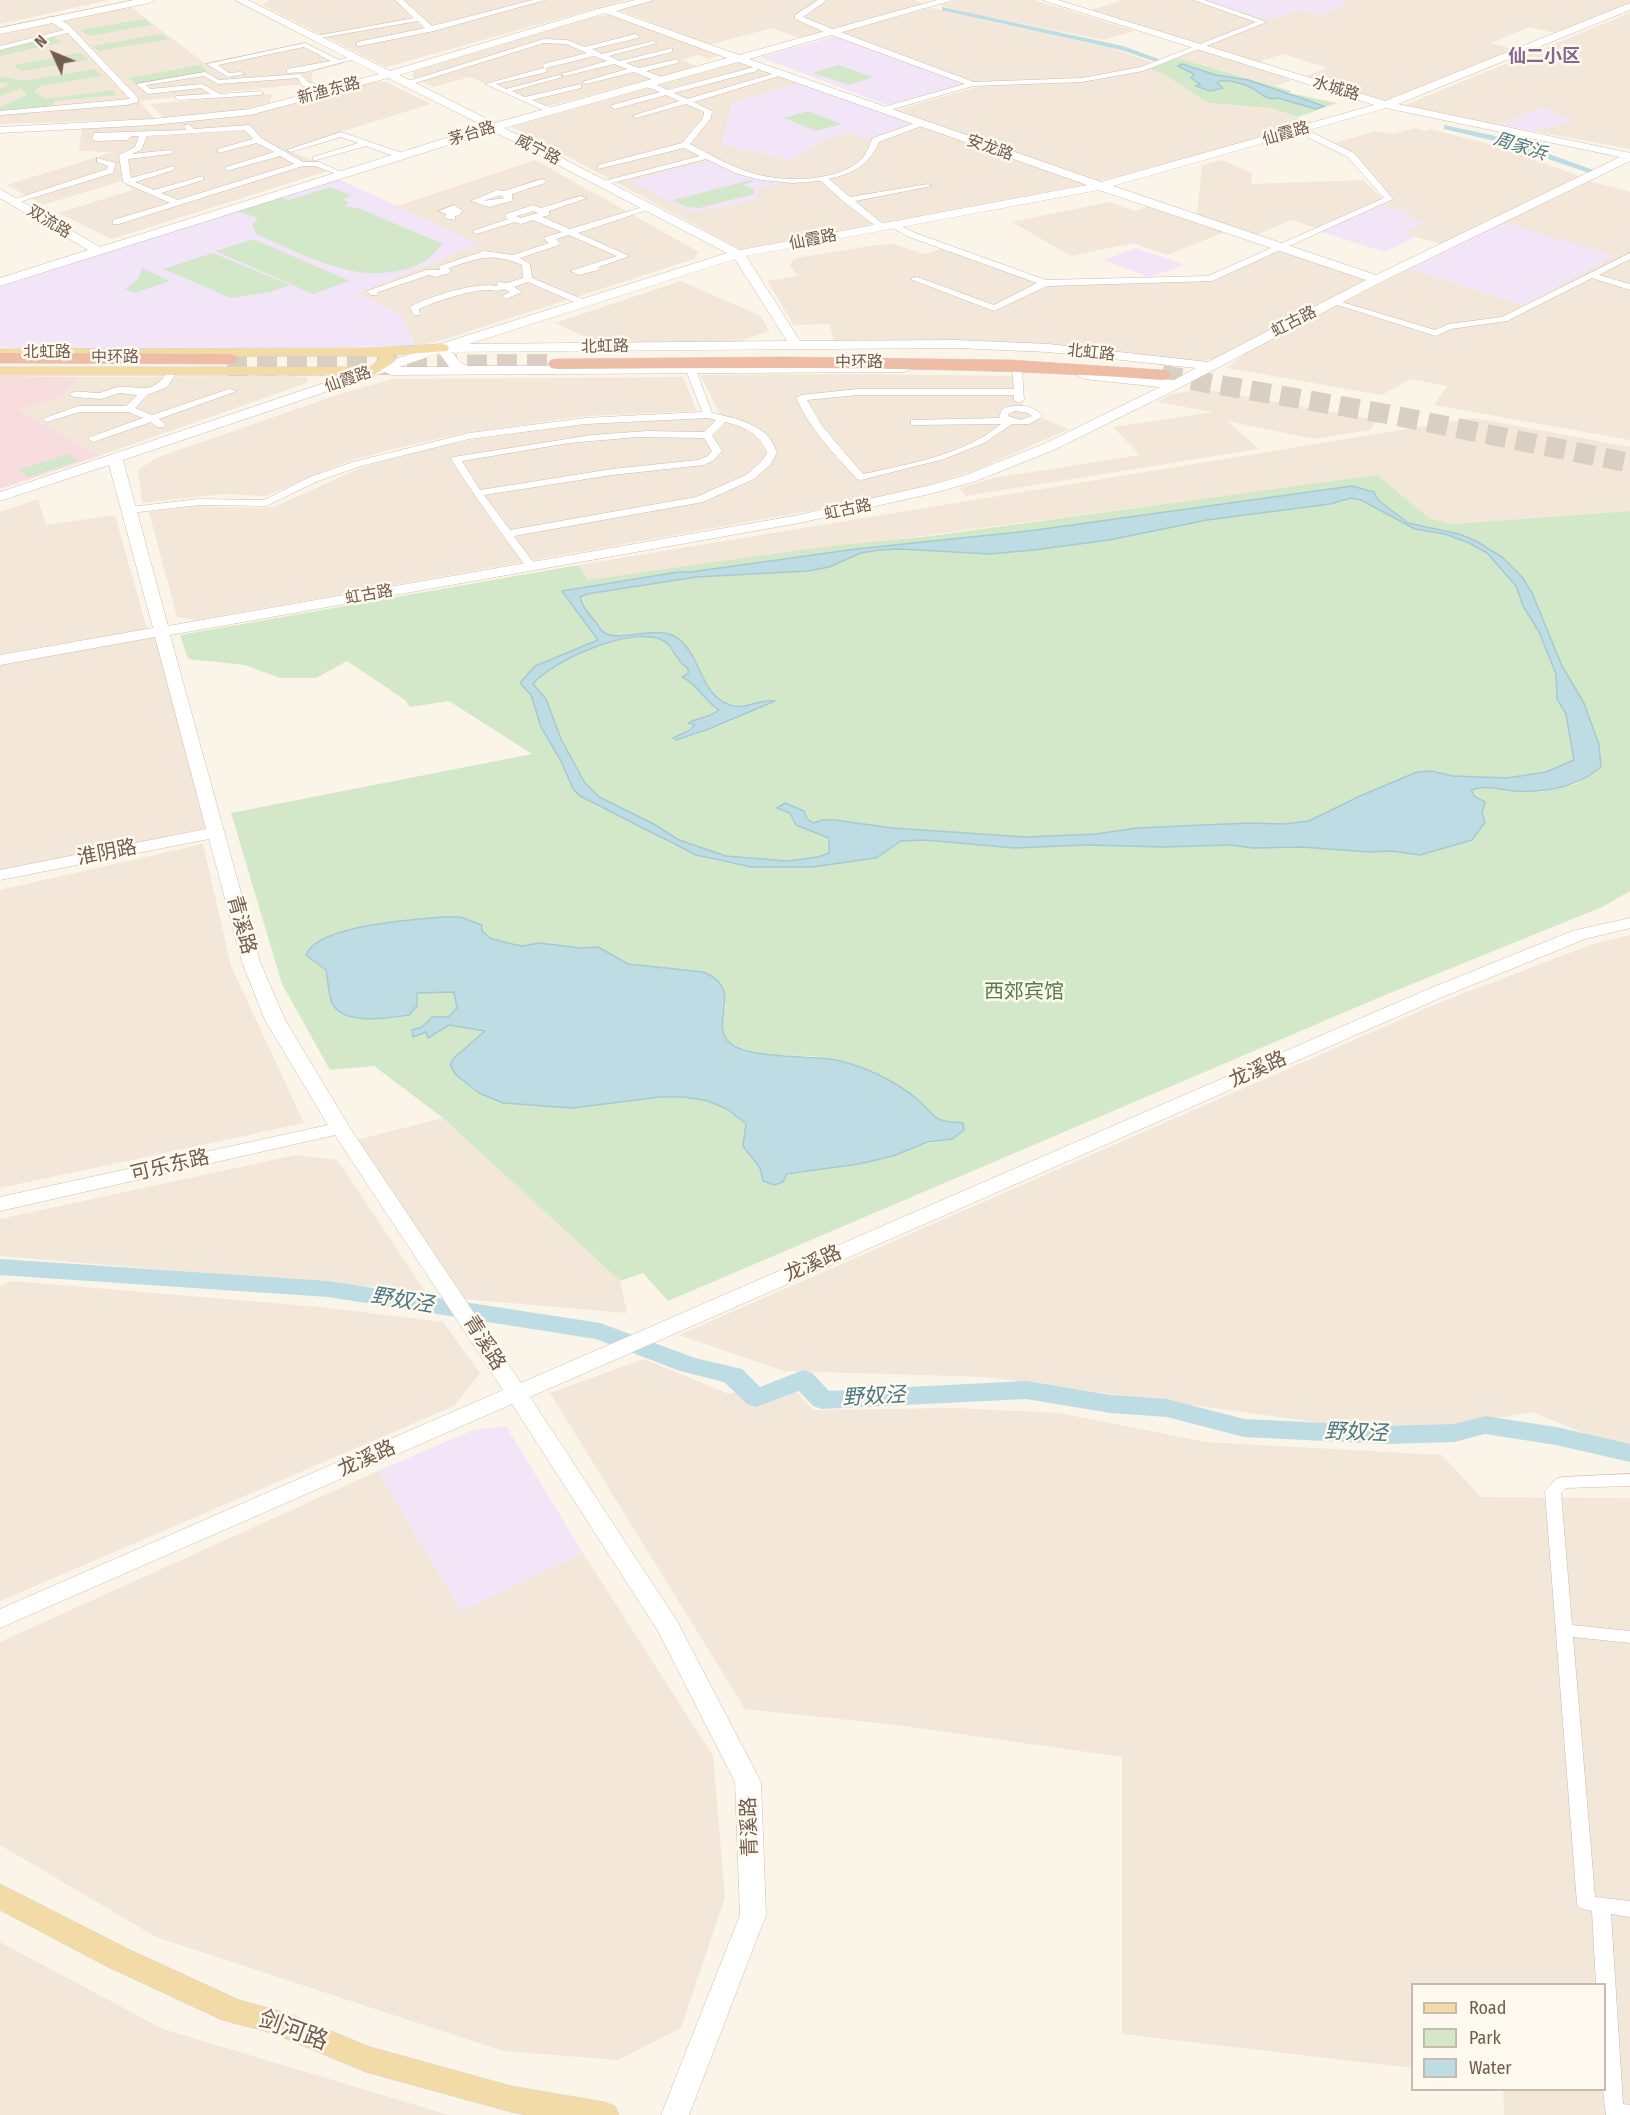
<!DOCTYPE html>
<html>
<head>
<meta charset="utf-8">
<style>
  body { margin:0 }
  #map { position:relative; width:1630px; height:2115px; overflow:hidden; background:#fbf5e9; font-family:"Fira Sans Condensed",sans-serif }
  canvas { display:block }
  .legend { position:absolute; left:1411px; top:1983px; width:195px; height:108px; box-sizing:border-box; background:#fef9ef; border:2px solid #c6bbaf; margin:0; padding:8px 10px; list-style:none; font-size:18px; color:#735d4e }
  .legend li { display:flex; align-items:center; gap:12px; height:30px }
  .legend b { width:30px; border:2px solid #c6bbaf }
  .north { position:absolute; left:24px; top:24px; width:60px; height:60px; -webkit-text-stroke:4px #fef9ef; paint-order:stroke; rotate:314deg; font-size:16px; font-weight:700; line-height:24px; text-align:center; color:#735d4e }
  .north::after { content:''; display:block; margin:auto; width:21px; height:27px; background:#735d4e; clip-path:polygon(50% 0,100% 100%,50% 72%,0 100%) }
</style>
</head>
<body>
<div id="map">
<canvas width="1630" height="2115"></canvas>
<ul class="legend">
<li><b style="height:8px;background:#f3dba7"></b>Road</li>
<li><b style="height:16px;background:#d3e8c8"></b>Park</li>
<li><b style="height:16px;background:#bedce3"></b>Water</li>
</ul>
<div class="north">N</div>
</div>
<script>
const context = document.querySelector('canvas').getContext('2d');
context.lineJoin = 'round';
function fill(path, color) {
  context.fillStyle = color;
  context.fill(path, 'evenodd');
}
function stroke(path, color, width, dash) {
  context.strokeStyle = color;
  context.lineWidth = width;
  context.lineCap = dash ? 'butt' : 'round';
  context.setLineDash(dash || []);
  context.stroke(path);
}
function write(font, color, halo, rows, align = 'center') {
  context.font = font + ' "Fira Sans Condensed","Noto Sans SC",sans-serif';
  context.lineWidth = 5;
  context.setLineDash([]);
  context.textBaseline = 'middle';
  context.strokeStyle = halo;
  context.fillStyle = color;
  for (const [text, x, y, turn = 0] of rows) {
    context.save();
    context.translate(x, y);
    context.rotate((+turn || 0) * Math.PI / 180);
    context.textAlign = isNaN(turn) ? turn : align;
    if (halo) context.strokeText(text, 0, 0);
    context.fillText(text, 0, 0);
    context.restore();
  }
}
const residential = new Path2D(`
  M0 0H110L0 24Z
  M269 0H626L386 67 262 5Z
  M658 0H914L924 4 799 38 772 28 709 45 617 9Z
  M958 0H1034L1135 31 1104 40 963 12 940 5Z
  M1124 0H1202L1268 20 1299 10 1318 15 1349 4 1338 0H1630V3L1559 34 1529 27 1490 43 1517 50 1386 101 1306 76 1327 68 1283 54 1259 62 1090 10Z
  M131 7 204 63 307 43 345 63 312 72 313 83 139 101 155 119 0 124V35Z
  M930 8 1114 49 1149 61V69L1162 73 1208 103 1271 108 1315 123 1099 181 892 111 981 86 841 32Z
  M1630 13V149L1532 131 1573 121 1541 107 1500 125 1405 105Z
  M614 15 721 55 708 59 698 55 682 60 698 67 540 108 470 77 433 87 413 77V69L588 16Z
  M1198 49 1284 77 1290 81 1275 86 1177 58Z
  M737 62 800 83 733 102 722 145 791 160 824 140 849 133 868 139 915 123 1087 184 740 249 509 125Z
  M370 82H386L431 104 285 149 334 169 112 239 58 213 133 190 122 181 43 205 7 185 113 152 79 151 82 127 253 114Z
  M264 94 273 95 269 103 242 110 164 118 150 104Z
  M1415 128 1427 131 1430 129 1497 146 1579 176 1441 244 1402 233 1424 222 1404 216 1409 213 1380 205 1393 199 1353 154 1331 144 1376 131 1394 134Z
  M535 160 699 252 694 259 436 342 415 346 403 316 357 293 478 244 397 206Z
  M1222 160 1252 173 1251 184 1363 180 1384 200 1316 228 1292 220 1256 235 1197 215 1202 165Z
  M1590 181 1630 192V440L1434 405 1447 386 1411 379 1382 395 1227 368 1248 351 1409 269 1523 305 1503 222Z
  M1109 202 1135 211 1149 206 1227 231 1167 255 1133 243 1071 256 1012 222Z
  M894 244 924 254 943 248 1044 285 1215 280 1279 249 1363 277 1364 283 1219 358 1194 362 1144 356 834 343 830 324 794 325 767 281 798 276 789 265 796 258 876 245Z
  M681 281 761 316 769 331 738 342 598 343 555 323Z
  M855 374 1022 376 1023 411 1069 429 976 470 922 487 854 503 197 620 177 617 149 512 197 506 255 508 274 507 363 467 432 448 478 439 588 424 709 418 720 414 700 375Z
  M78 377 285 376 308 377 307 383 99 456 19 410 63 396Z
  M683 377 697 411 586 416 464 433 389 450 343 463 266 496 224 494 142 503 138 470 156 458 340 394 393 379Z
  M1203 389 1377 420 1370 430 1315 439 1227 421 1259 449 966 496 959 488 994 478 1140 455 1113 427 1213 412 1157 402 1171 394Z
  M1474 418 1630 447V511L1452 524 1429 518 1377 476 588 580 578 565Z
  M38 499 46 525 115 515 147 629 0 654V512Z
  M159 634 211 827 0 873V662Z
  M203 844 231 966 304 1123 0 1188V890Z
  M1630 935V1453L1533 1412 1403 1434 987 1377 784 1371 679 1335 1441 1002 1593 944Z
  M443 1118 620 1281 627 1313 463 1299 356 1140Z
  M296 1155 337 1160 425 1291 0 1256V1219Z
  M12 1281 320 1307 443 1322 480 1373 454 1406 0 1601V1286Z
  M644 1359 726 1393H797L814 1410 955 1408 1059 1413 1206 1442 1442 1455 1481 1497 1630 1498V2115H1504L1503 2090H1604V1984H1412V2068L1122 2034V1757L896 1725 745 1709 550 1393Z
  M378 1471 461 1611 583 1553 713 1756 725 1897 681 2028 618 2060 503 2051 156 1937 0 1845V1642Z
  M0 1942 163 2029 449 2115H0Z`);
const education = new Path2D(`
  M1202 0H1338L1350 3 1318 15 1299 10 1268 20Z
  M836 36 966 84 887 105 760 57Z
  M800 83 915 123 868 139 849 133 824 140 791 160 721 145 733 102Z
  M1541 107 1575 121 1532 131 1500 125Z
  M710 160 736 173 786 182 757 189 759 200 692 213 630 181Z
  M336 178 479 244 357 293 403 316 415 346 65 351 0 347V287Z
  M1380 205 1411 213 1405 216 1425 222 1403 233 1416 237 1385 252 1319 231Z
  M1503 222 1615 256 1523 305 1409 269Z
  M1136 248 1185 265 1149 277 1104 260Z
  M506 1426 583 1553 461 1611 378 1471 473 1430Z`);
const medical = new Path2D(`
  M0 376 78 377 63 396 19 410 99 456 0 489Z`);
const green = new Path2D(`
  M144 19 152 25 89 36 80 30Z
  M162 34 169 39 99 51 92 46Z
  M52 37 62 42 0 56V50Z
  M80 53 88 60 22 71 14 65Z
  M1177 58 1291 91 1289 93 1337 103 1298 117 1271 108 1208 103 1162 73 1149 69Z
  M200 65 207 71 136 84 129 78Z
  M838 65 873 77 849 85 813 73Z
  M95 69 101 76 40 86 34 92 46 99 113 90 116 95 54 101 50 111 16 115 0 109V107L27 95 21 88 0 96V89L10 84 0 82V76L24 81Z
  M809 111 841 124 816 131 784 118Z
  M751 180 755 181 743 185 755 190 754 194 699 208 686 207 673 200Z
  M331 187 352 196 342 199 349 203 343 206 358 208 443 244C436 250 429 260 422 263 362 290 311 257 257 235L252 225 258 218 236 211 279 197 289 200Z
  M253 239 350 281 313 294 216 251Z
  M213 253 290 285 270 292 231 298 163 269Z
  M142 268 170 281 134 293 125 289 138 279Z
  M68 454 78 461 28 477 18 470Z
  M1377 475 1429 518 1452 524 1630 511V891L1602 907 1385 995 668 1301 643 1273 620 1281 443 1118 374 1066 330 1070 282 984 231 813 532 754 449 701 410 707 405 700 347 661 316 678H280L245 665 188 659 180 635 578 565 588 580 823 547 931 536ZM1314 491 1378 500 1408 523 1459 534 1488 547 1512 566 1532 593 1562 666 1584 703 1599 745 1601 767 1576 784 1540 792 1482 786 1471 790 1485 802 1482 813 1485 822 1472 840 1420 855 1391 851 1369 852 1302 847 1253 848 1230 845 1163 847 1086 845 1015 848 925 840 901 841 876 858 812 867H751L713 860 673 845 631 821 596 806 573 789 561 761 541 727 531 695 535 666 599 640 563 590 803 556 1029 531ZM442 917H460L490 938 512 944 523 946 539 943 581 948 598 947 628 964 703 972 721 983 726 1005 722 1021 724 1032 728 1041 741 1049 765 1055 813 1056 862 1067 914 1097 938 1119 963 1123 952 1139C921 1143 893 1156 863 1163 829 1171 796 1171 763 1181L760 1168 743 1146 746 1125 727 1109 708 1101 684 1097H660L573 1108 503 1103 479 1093 456 1075 450 1065 454 1058 485 1031 449 1025 428 1038 426 1032 413 1037 412 1030 422 1027 432 1017H448L457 1008 454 992 329 991 326 969 314 962 308 950C338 923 403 922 442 917Z
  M1350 498 1361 500 1415 529 1445 534 1469 543 1487 553 1516 586 1523 606 1539 632 1556 674 1557 699 1566 714 1574 760 1546 772 1507 778 1453 776 1431 771 1360 796 1309 821 1284 824 1249 823 1137 828 1097 834 1026 837 892 828 835 820H822L813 823 785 803 778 808 790 813C797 831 816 829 830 838L829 854 818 857 787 861 726 856 679 840 652 823 599 797 585 783 561 739 546 699 533 684C541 675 550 667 562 661 584 650 636 630 660 639 674 645 675 662 688 668V674L683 677C698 684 704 702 719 710 711 717 699 718 689 723L696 725 673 738 676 740C707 732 742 719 767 700 690 722 717 666 675 637 656 624 616 644 602 631 599 629 597 623 594 620 588 613 582 607 579 597L587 594 696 577 808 571 829 567 861 553 879 550 901 549 989 554 1034 550 1109 540 1207 520 1330 504Z`);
const water = new Path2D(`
  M1182 64 1216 75 1248 80 1324 106 1316 109 1278 98C1264 101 1262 93 1252 88 1243 83 1229 80 1219 81L1217 83 1223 88 1210 91 1196 86 1200 84 1191 78 1194 74 1178 66Z
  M1352 486 1374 492 1378 500 1408 523 1459 534 1476 541 1502 557 1522 577 1532 593 1562 666 1584 703 1599 745 1601 767C1576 788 1546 793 1513 791 1498 789 1486 785 1471 790L1475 796 1485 802 1482 813 1485 822 1472 840 1420 855 1391 851 1369 852 1302 847 1253 848 1230 845 1163 847 1086 845 1015 848 925 840 901 841 876 858 812 867H751L696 855 580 796 573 789 561 761 541 727 531 695 520 683 535 666 598 640 562 591 678 572H691L856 549 1029 531ZM1351 498 1361 500 1415 529 1445 534 1469 543 1487 553 1516 586 1523 606 1539 632 1556 674 1557 699 1566 714 1574 760 1546 772 1507 778 1453 776 1431 771 1417 772 1360 796 1309 821 1284 824 1249 823 1137 828 1096 834 1026 837 892 828 835 820H822L813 823 807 819 804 811 785 803 777 808 790 813 796 825 829 838V853L818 857 787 861 726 856 679 840 652 823 599 797 585 783 561 739 546 699 533 684C553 660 629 627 660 639 674 644 675 662 688 668V674L682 677C698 684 704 701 719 710 711 717 698 718 688 723L695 725 688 731 673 738 676 740 709 729 775 701C760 699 744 710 730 705 697 693 703 653 674 636 655 625 615 644 602 631 599 628 597 623 594 620 588 613 582 606 580 597L587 594 696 577 808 571 829 567 861 553 879 550 901 549 989 554 1034 550 1109 540 1207 520 1330 504Z
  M442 917H460L482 925V931L490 938 512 944 523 946 539 943 581 948 598 947 628 964 703 972C745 988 710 1020 728 1041 746 1061 813 1054 840 1061 867 1068 895 1081 917 1099 924 1105 930 1113 937 1118 943 1122 956 1122 963 1123L964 1130 952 1139 928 1142 893 1156 859 1164 787 1174 783 1182 774 1185 763 1181 760 1168 743 1146 746 1124 727 1109 708 1101 684 1097H660L573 1108 503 1103 479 1093 456 1075 450 1065 454 1058 485 1031 449 1025 428 1038 426 1032 413 1037 412 1030 422 1027 432 1017H448L457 1008 454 992 417 993V1006L409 1015C389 1018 343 1026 332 1003 328 992 328 980 326 970L306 955C317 925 413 920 442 917Z`);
const canal = new Path2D(`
  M942 7 1123 46 1164 61 1160 63 1121 50 945 11H942Z
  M1444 125 1505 138 1596 171 1589 173 1499 142 1444 129Z`);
const river = new Path2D(`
  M0 1259 328 1281 600 1323 695 1358 742 1369 760 1387 803 1370 812 1373 829 1391 1026 1381 1111 1395 1167 1399 1244 1419 1387 1426 1454 1424 1485 1416 1556 1427 1630 1444V1462L1556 1445 1485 1434 1454 1442 1387 1444 1244 1437 1167 1417 1111 1413 1026 1399 822 1409 813 1406 799 1391 756 1407 747 1404 724 1382 680 1371 596 1339 328 1297 0 1275Z`);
const highwayTunnel = new Path2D(`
  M227 366 557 364
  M1162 375 1387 414 1630 463`);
const street = new Path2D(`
  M395 0H403L432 26 533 0H545L434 31 360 46H357V42L425 28 418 21 314 39 310 37 414 18Z
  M818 0H827L803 17 835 30 974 82 1082 78 1141 67 1256 22 1193 0H1204L1267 22 1143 71 1082 82 973 86 883 112H880V108L965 84 829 34 795 19V15Z
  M49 17H55L68 24 138 98V102L126 105 0 115V111L130 99 68 33 0 50V46L64 30 49 21Z
  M635 34 639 36 638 38 592 49 602 54 653 41 657 43 609 56 620 61 672 48V52L626 63 639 68 678 59V63L646 71 664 78V82H658L634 72 586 84 582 82 627 69 614 64 565 76 561 74 607 61 594 56 546 68 547 72 496 84 506 89 559 75 563 77 512 91 525 97 581 84V88L532 100 553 109 554 111 550 113 485 84 544 68 543 64 587 53 566 44 544 43 409 85 402 83 544 39 567 40 585 47Z
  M305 43 339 60 355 56 359 58 305 72 287 73V69L331 61 304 47 218 65 229 73 241 72 245 74 228 77 207 64Z
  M754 67H757V71L674 93 687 99 772 74 779 76 694 102 712 111 711 118 690 144C709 154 728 165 749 172 781 183 836 183 862 159 867 153 869 145 873 138L921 121H924V125L879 142C869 165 854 173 829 179L850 197 928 184 932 186 855 201 884 225V229L881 230 844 202 821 181 792 183 761 180 738 174 706 159 600 186V182L700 156 684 148 598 169V165L682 143 703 118 704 112 686 104 636 118 632 116 679 101 666 95 615 109 611 107 612 105 660 92 644 86V82H650L668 90Z
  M205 72 219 80 300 74 308 82 335 90 331 92 302 86 298 78 218 84 204 76 146 85 150 89 202 84 220 94 260 91 264 93 260 95 179 100 175 98 176 96 210 94 201 88 148 94 136 84Z
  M188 124 194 129 250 125 261 138 303 162H319L346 174 342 176 315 166H303L119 224H113V220L170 203 123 182 119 155 135 147 139 136H132L127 140 96 141 92 139 94 133 186 130 184 126ZM245 130 253 139 218 149V153L257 143 274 152 226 167V171L280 156 294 164 178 200 161 193 203 180V176L154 190 135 182 174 170V166L131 178 128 159 170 154 174 152 170 150 131 154 141 150 147 136Z
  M1297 128H1303L1354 153 1393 199 1212 281 1047 286 994 311 910 279 917 277 994 305 1037 283 909 237 888 225 895 223 915 233 1046 280 1208 276 1384 198 1348 157 1297 132Z
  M341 132 405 154 406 156 399 158 366 146 313 161V157L358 143 341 137 291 152 287 150Z
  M97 158 116 163 113 173 16 203 9 201 107 169 108 166 97 162Z
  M542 179 546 181 545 183 512 194V201L489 207 471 201 497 190 504 191ZM500 195 505 198 483 201Z
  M580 196 587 198 549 211V215L542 217 570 229 646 206 653 208 578 233 629 256 599 267 598 270 579 275 570 271 617 256 569 235 556 239 560 243 559 245 520 258 530 264 532 278 587 301V305H581L528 282 514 287 522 292 506 299 502 296 510 292 505 289C498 292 493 290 486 290 470 290 434 302 419 309L420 315H414L410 308 411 306C433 296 473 282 497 286L498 282 507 283 523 278 522 265C491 252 479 258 449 268L451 271 450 273 435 277 429 275 378 292 377 295H371L367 291 426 270H440L439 266 484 251 513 255 549 243 544 239 545 237 562 232 533 220 521 224 515 222 476 234 472 231 508 219 505 216 506 214 533 205 541 208ZM533 211 538 213 521 218 516 216Z
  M454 205 462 210 460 215 455 216V220L445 218 446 214 439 211Z
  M1630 253V259L1599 275 1630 284V290L1592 278 1507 321 1451 329 1436 336 1328 302 1335 300 1435 330 1449 324 1502 317Z
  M691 367 696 370 712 413C738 419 768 424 777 453L770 465 754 479 703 502 514 536 536 566 535 568H527C501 532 475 497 451 459L453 457 592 435 647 431 704 432 716 420 708 418 585 424 469 439 361 466 318 481 266 506 199 505 130 513 125 510 130 507 199 499 264 500 310 477 353 462 469 433 585 418 702 412 686 370ZM725 422C743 426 761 434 767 453L762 461 746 475 696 497 510 530 484 495 612 475 704 465 714 460 722 451 712 435ZM638 437 704 438 712 451 708 456 698 460 612 469 480 490 462 461 569 443Z
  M1017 367 1022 370 1024 400 1019 403 1014 400V395H858L807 400 823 427 863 474C909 464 964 455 1001 424L914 425 911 424V420L999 418 1002 409C1017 404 1032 404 1043 416L1029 424H1012L984 443 944 459 861 480 857 479C834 454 810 429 796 398L801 395 858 389H1014L1012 370ZM1015 411 1028 413 1032 416 1021 420 1008 416 1009 413Z
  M173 368 178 371 167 387 147 395 135 408 152 415 229 389 237 391 159 419 165 425 163 427H157L151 422 93 442 88 439 90 437 143 418 128 412H79L47 422 42 419 78 406H126L137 395 120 393 101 399 74 397 69 394C77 389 88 393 97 393 105 393 112 387 121 387 147 387 152 395 170 369Z
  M1630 1474V1486L1566 1488 1561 1493 1572 1625 1630 1631V1643L1573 1637 1595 1897 1630 1901V1917L1611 1914 1623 2104 1630 2105V2115H1606L1603 2090H1604V1984H1596L1592 1911 1579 1908 1577 1903 1545 1491 1556 1479 1562 1477Z`);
const secondary = new Path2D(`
  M134 0H154L149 3 0 34V28Z
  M235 0H248L390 71 601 8 635 0H654L616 11 739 55 937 0H953L749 59 1101 182 1374 105 1042 0H1058L1385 101 1630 3V10L1398 104 1630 153V161L1381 282 1181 387 1056 449 976 481 934 493 799 523 170 635 260 962 285 1020 350 1128 521 1383 1426 990 1572 931 1630 918V928L1585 939 1440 998 530 1397 677 1621 761 1782 766 1915 689 2115H661L740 1915 735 1782 658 1631 512 1404 0 1628V1609L503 1390 335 1135 0 1211V1197L328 1125 265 1020 242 962 209 839 0 880V870L206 829 155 637 0 665V655L153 628 109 465 0 501V492L437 345 727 253 493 131 0 286V278L88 250 0 198V189L100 247 484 126 388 78 250 115 152 125 0 133V127L152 119 250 109 379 74ZM605 13 727 58 495 123 399 75ZM738 62 1087 185 740 250 504 128ZM1386 108 1620 157 1376 275 1113 186ZM1099 190 1366 280 1208 362 1048 344 957 340 800 341 746 256ZM735 259 787 341 469 344ZM957 348 1048 352 1196 368 1174 380 1079 372 1077 375 1084 379 1160 387 1046 443 966 475 931 485 799 515 168 626 123 460 385 372 391 375 905 372 912 368 905 364 468 366 461 363 452 352ZM439 353 449 367H399Z`);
const primary = new Path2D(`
  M442 344 447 345 449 348 447 351 393 355 396 359 394 362 374 375H0V367H370L380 359 374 356 0 357V349L371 348Z
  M0 1884 128 1949 239 2000 287 2013 370 2047 511 2086 604 2102 615 2106 619 2115H527L511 2112 366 2072 272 2033 222 2020 108 1967 0 1910Z`);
const highway = new Path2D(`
  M0 353 229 354 235 355 238 359 235 363 229 364 0 363Z
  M784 357 1011 360 1162 370 1168 371 1171 375 1168 379 1162 380C960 365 759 368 557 369L551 368 548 364 551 360 557 359Z`);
const farStreetnames = [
  ["水城路",1336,89,17],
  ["新渔东路",329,91,-15],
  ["茅台路",472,134,-17],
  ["仙霞路",1286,134,-16],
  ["安龙路",990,148,19],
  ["威宁路",538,150,27],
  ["双流路",49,222,31],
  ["仙霞路",813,240,-11],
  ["虹古路",1294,322,-27],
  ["北虹路",605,347,-1],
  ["北虹路",47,353],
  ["北虹路",1091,353,6],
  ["中环路",115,358],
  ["中环路",859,363],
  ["仙霞路",348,380,-19],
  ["虹古路",848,510,-12],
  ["虹古路",369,595,-10]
];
const farNeighbourhoodnames = [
  ["仙二小区",1544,57]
];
const farWaternames = [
  ["周家浜",1520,147,18]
];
const streetNames = [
  ["淮阴路",107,853,-11],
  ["青溪路",241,925,75],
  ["龙溪路",1258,1070,-24],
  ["可乐东路",170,1166,-13],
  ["龙溪路",813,1264,-24],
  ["青溪路",484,1343,58],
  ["龙溪路",367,1459,-24],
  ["青溪路",750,1827,-92]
];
const parkNames = [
  ["西郊宾馆",1024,992]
];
const waterNames = [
  ["野奴泾",402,1301,9],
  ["野奴泾",874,1397,-3],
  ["野奴泾",1356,1433,2]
];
const nearStreetnames = [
  ["剑河路",293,2031,20]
];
fill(residential, '#f2e7d8');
fill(education, '#f2e5f7');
fill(medical, '#f8ddde');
fill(green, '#d3e8c8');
fill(water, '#bedce3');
stroke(water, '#a5cad4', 1.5);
fill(canal, '#bedce3');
fill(river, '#bedce3');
stroke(highwayTunnel, '#d9cfc2', 20, [20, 10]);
stroke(street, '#ccbdaf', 1);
stroke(secondary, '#cebead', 1);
stroke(primary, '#d8d2cd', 1);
stroke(highway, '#d8d2cd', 1);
fill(street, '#fff');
fill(secondary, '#fff');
fill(primary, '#f3dba7');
fill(highway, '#efbca5');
write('16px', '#735d4e', '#fef9ef', farStreetnames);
write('bold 18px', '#84668f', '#fef9ef', farNeighbourhoodnames);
write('italic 18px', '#4a7885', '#fef9ef', farWaternames);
write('20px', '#735d4e', '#fef9ef', streetNames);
write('20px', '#567d4a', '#fef9ef', parkNames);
write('italic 21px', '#4a7885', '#fef9ef', waterNames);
write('24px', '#735d4e', '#fef9ef', nearStreetnames);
</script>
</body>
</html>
